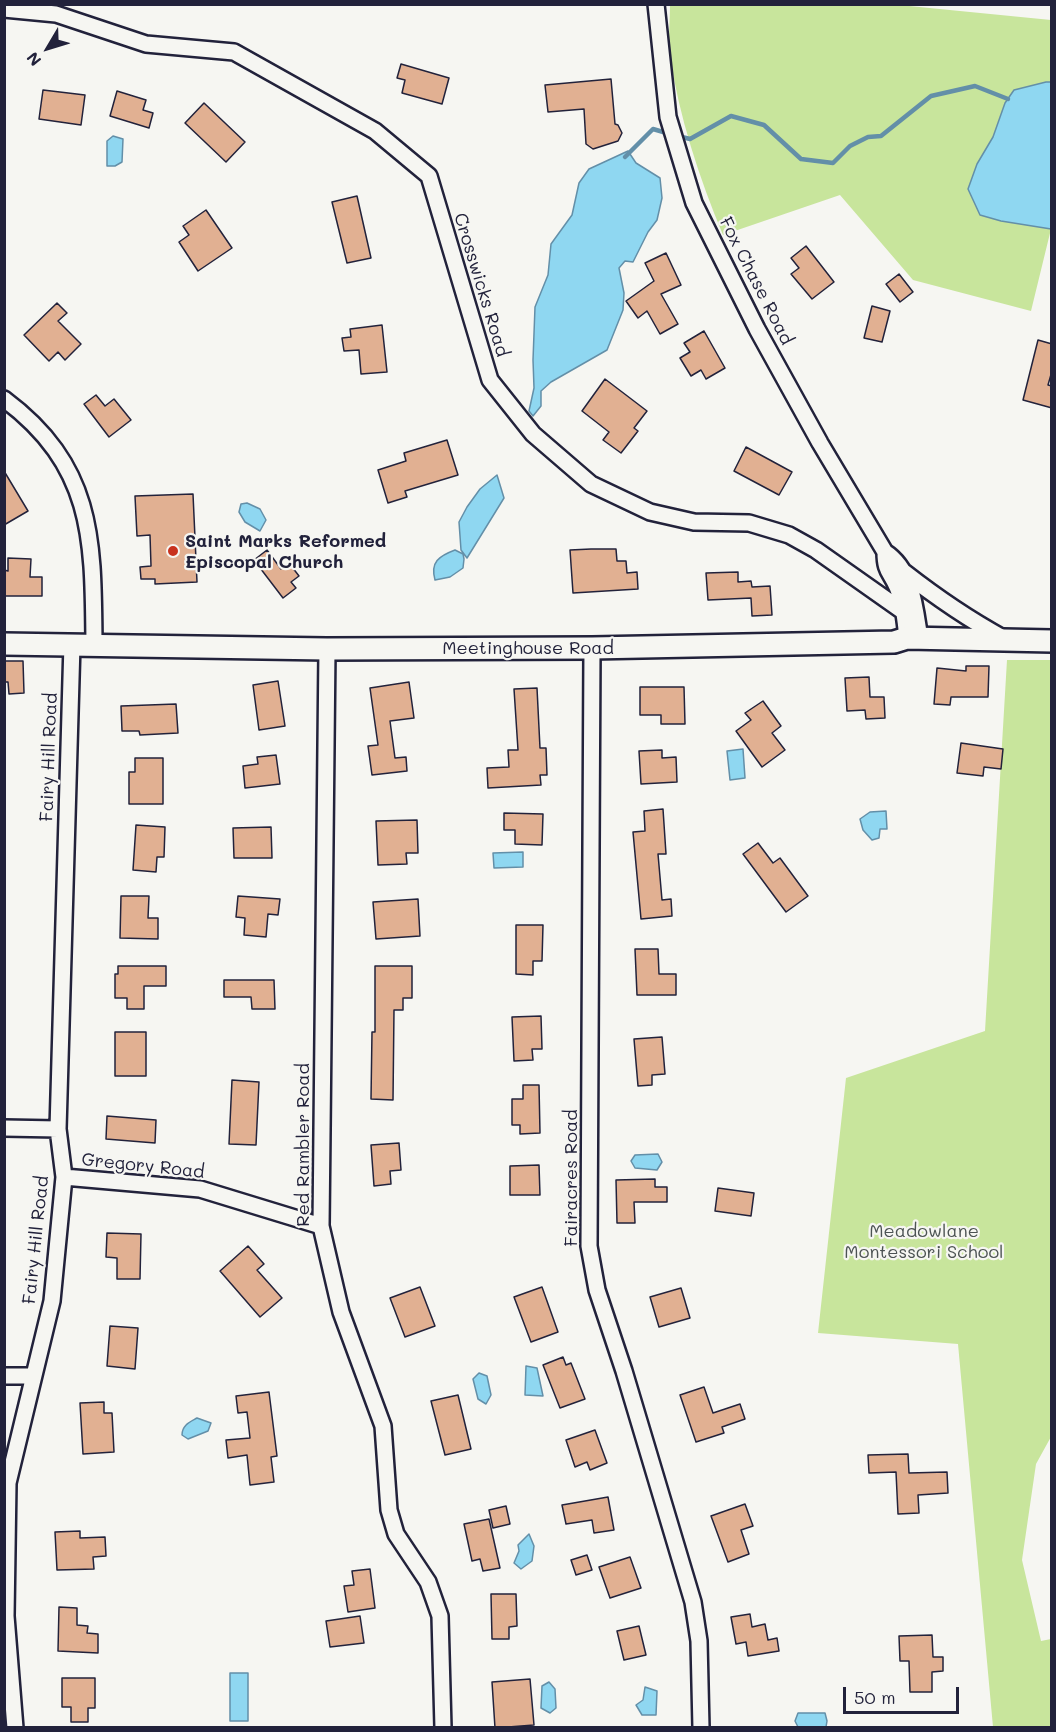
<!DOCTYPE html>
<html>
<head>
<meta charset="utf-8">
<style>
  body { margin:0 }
  #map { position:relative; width:1056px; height:1732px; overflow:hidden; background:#f6f6f2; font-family:Mali,sans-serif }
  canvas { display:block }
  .frame { position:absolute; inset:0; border:6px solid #22223b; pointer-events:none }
  .north { position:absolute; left:18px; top:18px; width:60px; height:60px; -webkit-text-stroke:4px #f6f6f2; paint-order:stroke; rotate:232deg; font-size:16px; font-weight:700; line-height:24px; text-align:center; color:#22223b }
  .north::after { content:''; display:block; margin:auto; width:21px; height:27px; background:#22223b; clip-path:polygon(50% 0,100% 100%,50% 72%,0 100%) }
  .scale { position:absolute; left:843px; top:1687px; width:116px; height:27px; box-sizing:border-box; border:3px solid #22223b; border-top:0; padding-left:8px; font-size:18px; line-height:21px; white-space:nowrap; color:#22223b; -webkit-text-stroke:4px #f6f6f2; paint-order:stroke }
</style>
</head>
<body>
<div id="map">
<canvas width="1056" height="1732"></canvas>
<div class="frame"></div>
<div class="north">N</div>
<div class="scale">50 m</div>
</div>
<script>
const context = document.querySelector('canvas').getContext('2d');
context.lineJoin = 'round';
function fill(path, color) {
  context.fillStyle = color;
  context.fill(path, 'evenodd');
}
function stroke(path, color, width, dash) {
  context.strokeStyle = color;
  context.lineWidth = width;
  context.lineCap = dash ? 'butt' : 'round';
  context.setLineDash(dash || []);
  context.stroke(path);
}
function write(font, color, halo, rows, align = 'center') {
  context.font = font + ' Mali,sans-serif';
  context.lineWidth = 4.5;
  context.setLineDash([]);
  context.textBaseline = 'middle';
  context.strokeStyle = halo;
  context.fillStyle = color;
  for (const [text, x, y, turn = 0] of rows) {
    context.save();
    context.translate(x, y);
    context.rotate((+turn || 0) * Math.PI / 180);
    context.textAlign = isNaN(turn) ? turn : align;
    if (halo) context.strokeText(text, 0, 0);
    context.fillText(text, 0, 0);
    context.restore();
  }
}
const green = new Path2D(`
  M889 4 1051 20V82H1046L1008 99 1005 103 993 137 977 164 1051 229 1031 311 913 280 840 195 723 235C699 177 679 117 670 55 668 39 670 21 670 5Z
  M1007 660H1051L1052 1435 1036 1464 1022 1560 1041 1641 1051 1639V1727H993L958 1344 818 1333 846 1078 985 1031Z`);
const water = new Path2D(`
  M1046 82H1052L1051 229 1001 221 980 215 968 189 977 164 993 137 1005 103 1014 90Z
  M113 136 123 139 122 162 115 166H107V141Z
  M628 151 636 163 660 178 662 198 657 220 648 232 633 262 625 261 619 268 624 293 623 310 607 350 551 382 541 391V406L533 416 529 411 534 388 533 360 535 307 548 275 551 244 572 215 579 183 589 169Z
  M497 475 504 498 467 558 461 550 459 522 467 507 480 489Z
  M247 503 260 509 266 520 260 531 245 522 239 512 241 504Z
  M455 550 463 554 464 559 463 568 450 577 435 580C430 562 439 556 455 550Z
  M743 749 745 778 730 780 727 751Z
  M886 811 887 829H880L879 838 872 840 863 830 860 819 870 812Z
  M523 852V867L494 868 493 853Z
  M658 1154 662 1162 657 1170 635 1168 631 1161 635 1155Z
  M526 1366 537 1368 543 1396 525 1395Z
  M479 1373 487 1376 491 1395 486 1404 478 1399 473 1379Z
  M197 1418 211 1423 208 1431 188 1439 182 1435C182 1425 190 1422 197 1418Z
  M529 1534 534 1546 532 1561 521 1569 514 1563 519 1551 518 1545Z
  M230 1673H248V1721H230Z
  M549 1682 555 1689 556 1708 550 1713 541 1708 542 1686Z
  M645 1687 657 1691 656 1715H642L636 1705 643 1700Z
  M798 1713H825L827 1721 826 1727H798L795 1721Z`);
const stream = new Path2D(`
  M678 136 690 139 731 116 764 125 801 159 833 163 850 146 868 137 881 136 931 96 975 86 1008 99
  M625 157 653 129 670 134`);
const building = new Path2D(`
  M401 64 449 78 442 104 402 93 405 80 397 78Z
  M611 79 615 124 618 125 622 133 618 141 593 149 586 144 584 109 548 112 545 85Z
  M43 90 85 95 81 125 39 119Z
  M117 91 146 100 143 110 153 113 149 128 110 116Z
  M204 103 245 142 226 162 185 123Z
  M357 196 371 258 347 263 332 202Z
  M206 210 232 248 198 271 179 242 189 235 183 226Z
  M806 246 834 282 812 299 791 274 799 268 791 258Z
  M666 253 681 285 661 294 678 324 660 334 647 311 638 318 626 301 654 281 645 263Z
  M899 274 913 292 900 302 886 284Z
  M57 303 67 313 58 321 81 344 65 360 58 352 49 361 24 335Z
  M872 306 890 311 882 342 864 338Z
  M382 325 387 372 361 374 359 350 344 351 342 338 351 337 350 329Z
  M704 331 725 368 706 379 701 370 691 376 680 358 690 352 684 343Z
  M1038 340 1052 344V371L1048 385 1052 386V408L1023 400Z
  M605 379 647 411 634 428 638 431 621 453 603 440 609 432 582 411Z
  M96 395 105 406 114 399 131 420 109 437 84 404Z
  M447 440 458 475 405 491 407 497 388 503 378 470 406 461 404 453Z
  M746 447 792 472 779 495 734 471Z
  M4 471 28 511 4 525Z
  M193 494 197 582 155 584V579H141L140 567 151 566 150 535 137 536 135 496Z
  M591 549H616L617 561H626L627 573 637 572 638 589 573 593 570 550Z
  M267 550 281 569 289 563 299 576 291 582 296 588 283 598 254 560Z
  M8 558 31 559 30 577H42V596H4V570L8 571Z
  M738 572V582L751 581 752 587 770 586 772 615 752 616 751 598 708 600 706 573Z
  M4 661H23L24 693 9 694 8 682H4Z
  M966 666H989L988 697H951L950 705 934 704 937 668 966 671Z
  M869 677 870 697H884L885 718 866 719 865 710 847 711 845 678Z
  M278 681 285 726 259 730 253 685Z
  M409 682 414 718 390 721 395 758 406 757 407 771 372 775 368 746 378 745 370 688Z
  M640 687H684L685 724H661V715H640Z
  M537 688 540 748H546L547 775H540L541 785 488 788 487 768 509 767 508 750H518L514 689Z
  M763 701 781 726 772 733 785 750 762 767 736 731 751 720 745 713Z
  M176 704 178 733 140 735 139 731H122L121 706Z
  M961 743 1003 749 1001 769 984 767 983 776 957 773Z
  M662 750V758L676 757 677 782 641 784 639 751Z
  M276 755 280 784 245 788 243 766 258 764 257 757Z
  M135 758H163V804H129V772H135Z
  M663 809 666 854H658L662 900 671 899 672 916 641 919 633 832 645 831 644 811Z
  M504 813 543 814 542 845 515 844V830H504Z
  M417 820 418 853H406L407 864 378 865 376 821Z
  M136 825 165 827 164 857H157L156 872 133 870Z
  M271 827 272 858H234L233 828Z
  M758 843 773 863 780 858 808 896 786 912 743 854Z
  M121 896H149L148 918H158V939L120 938Z
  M238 896 280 899 278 915 268 914 266 937 244 935 245 918 236 917Z
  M418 899 420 936 376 939 373 902Z
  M516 925H543L542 961H533V975L516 974Z
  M635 949H658L659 974H676V995H637Z
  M118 966H166V986H144V1009H127V998H115V974H118Z
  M375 966H412V998H403V1010H394L393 1100 371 1099 372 1032H375Z
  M224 980H274L275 1009H252L251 997H224Z
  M541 1016 542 1049H532L533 1060 514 1061 512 1017Z
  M115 1032H146V1076H115Z
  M662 1037 665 1074 652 1075V1085L638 1086 634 1039Z
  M232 1080 259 1082 256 1145 229 1144Z
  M523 1085H539L540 1133 520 1134V1125H512V1099H523Z
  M107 1116 156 1120 155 1143 106 1139Z
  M399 1143 401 1170 390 1171 391 1184 374 1186 371 1145Z
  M539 1165 540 1195H510V1166Z
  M655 1179V1187H667V1202H634L635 1223H617L616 1180Z
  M718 1188 754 1193 751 1216 715 1211Z
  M107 1233 141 1234 140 1279H117V1258L106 1257Z
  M248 1246 264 1264 257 1270 282 1298 260 1317 220 1271Z
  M420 1287 435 1326 405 1337 390 1298Z
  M542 1287 558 1332 531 1342 514 1297Z
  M681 1288 690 1318 659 1327 650 1297Z
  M110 1326 138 1328 135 1369 107 1366Z
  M563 1357 566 1365 571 1363 585 1399 560 1408 543 1365Z
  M704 1387 713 1413 740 1404 745 1419 722 1427 724 1433 696 1442 680 1395Z
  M269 1392 277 1456 271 1457 274 1482 250 1485 247 1455 228 1458 226 1440 250 1438 247 1412 238 1413 236 1396Z
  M458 1395 471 1449 445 1455 431 1401Z
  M104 1402V1413H112L114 1452 83 1454 80 1403Z
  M595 1430 607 1463 590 1470 587 1462 575 1467 566 1440Z
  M908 1454 909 1473 947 1472 948 1493 918 1495 919 1513 898 1514 896 1472 869 1473 868 1455Z
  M608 1497 614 1530 594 1533 592 1520 566 1524 562 1505Z
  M745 1504 753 1526 741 1530 749 1554 728 1562 711 1516Z
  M506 1506 510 1524 493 1528 489 1510Z
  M489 1519 500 1568 483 1571 480 1559 472 1561 464 1524Z
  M80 1531V1538L105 1537 106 1556 93 1557 94 1569 57 1570 55 1532Z
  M587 1555 592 1570 576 1575 571 1560Z
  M630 1557 641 1588 610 1598 599 1567Z
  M370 1569 375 1608 348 1612 344 1586 354 1585 352 1571Z
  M491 1594H516L517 1626 509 1627V1639H492Z
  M59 1607 77 1608V1625L88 1626 87 1633 98 1634V1653L58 1651Z
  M750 1614 752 1627 765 1624 768 1640 777 1638 779 1651 748 1656 746 1642 736 1644 731 1617Z
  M360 1616 364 1643 330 1647 326 1621Z
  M639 1626 646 1655 624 1660 617 1631Z
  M932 1635 933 1657H943V1671L932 1672V1692H910L909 1661H900L899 1636Z
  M62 1678H95V1708H88V1722H71V1707H62Z
  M530 1679 534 1725 495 1728 492 1682Z`);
const street = new Path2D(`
  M656 4 668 117 694 203 757 329 820 443 885 552C913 570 915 609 920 639
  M4 9 56 14 146 44 234 52 375 131 429 176 490 380 533 434 591 484 650 512 694 522 749 523 789 535 816 550 904 612
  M4 399C95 467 93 541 94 644
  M885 552C885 572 890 571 897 587 904 603 905 621 907 638
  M904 572C936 597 968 619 1003 638
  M592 648 589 1246 597 1290 624 1371 693 1602 699 1641 701 1728
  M327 649 321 1226 341 1312 383 1426 389 1510 396 1534 428 1582 440 1616 443 1728
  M4 1128 58 1129
  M64 1177 200 1189 321 1226
  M4 1376H33
  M15 1728 6 1616 8 1483 52 1301 64 1177 58 1129 72 644`);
const secondary = new Path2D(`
  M4 644 327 649 592 648 894 642 907 638 1052 641`);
const markers = [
  [173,551,6,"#c8321e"]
];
const streetNames = [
  ["Fox Chase Road",756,281,63],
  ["Crosswicks Road",481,285,73],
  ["Meetinghouse Road",528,648],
  ["Fairy Hill Road",49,757,-88],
  ["Red Rambler Road",303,1145,-90],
  ["Gregory Road",143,1166,6],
  ["Fairacres Road",571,1178,-90],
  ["Fairy Hill Road",36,1240,-84]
];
const poiNames = [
  ["Saint Marks Reformed",185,541],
  ["Episcopal Church",185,562]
];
const parkNames = [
  ["Meadowlane",924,1231],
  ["Montessori School",924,1252]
];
fill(green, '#c8e59c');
fill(water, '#8fd7f1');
stroke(water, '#638fa8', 1.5);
stroke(stream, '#638fa8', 4.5);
fill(building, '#e1b092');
stroke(building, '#22223b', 1.5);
stroke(street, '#22223b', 20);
stroke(secondary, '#22223b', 26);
stroke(street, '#f6f6f2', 15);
stroke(secondary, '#f6f6f2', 21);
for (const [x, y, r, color] of markers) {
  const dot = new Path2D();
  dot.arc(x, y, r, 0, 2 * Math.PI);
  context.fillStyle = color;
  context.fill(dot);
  stroke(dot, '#f6f6f2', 2);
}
write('18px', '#22223b', '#f6f6f2', streetNames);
write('bold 18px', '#22223b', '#f6f6f2', poiNames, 'left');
write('18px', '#4c5353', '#f6f6f2', parkNames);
</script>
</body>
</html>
